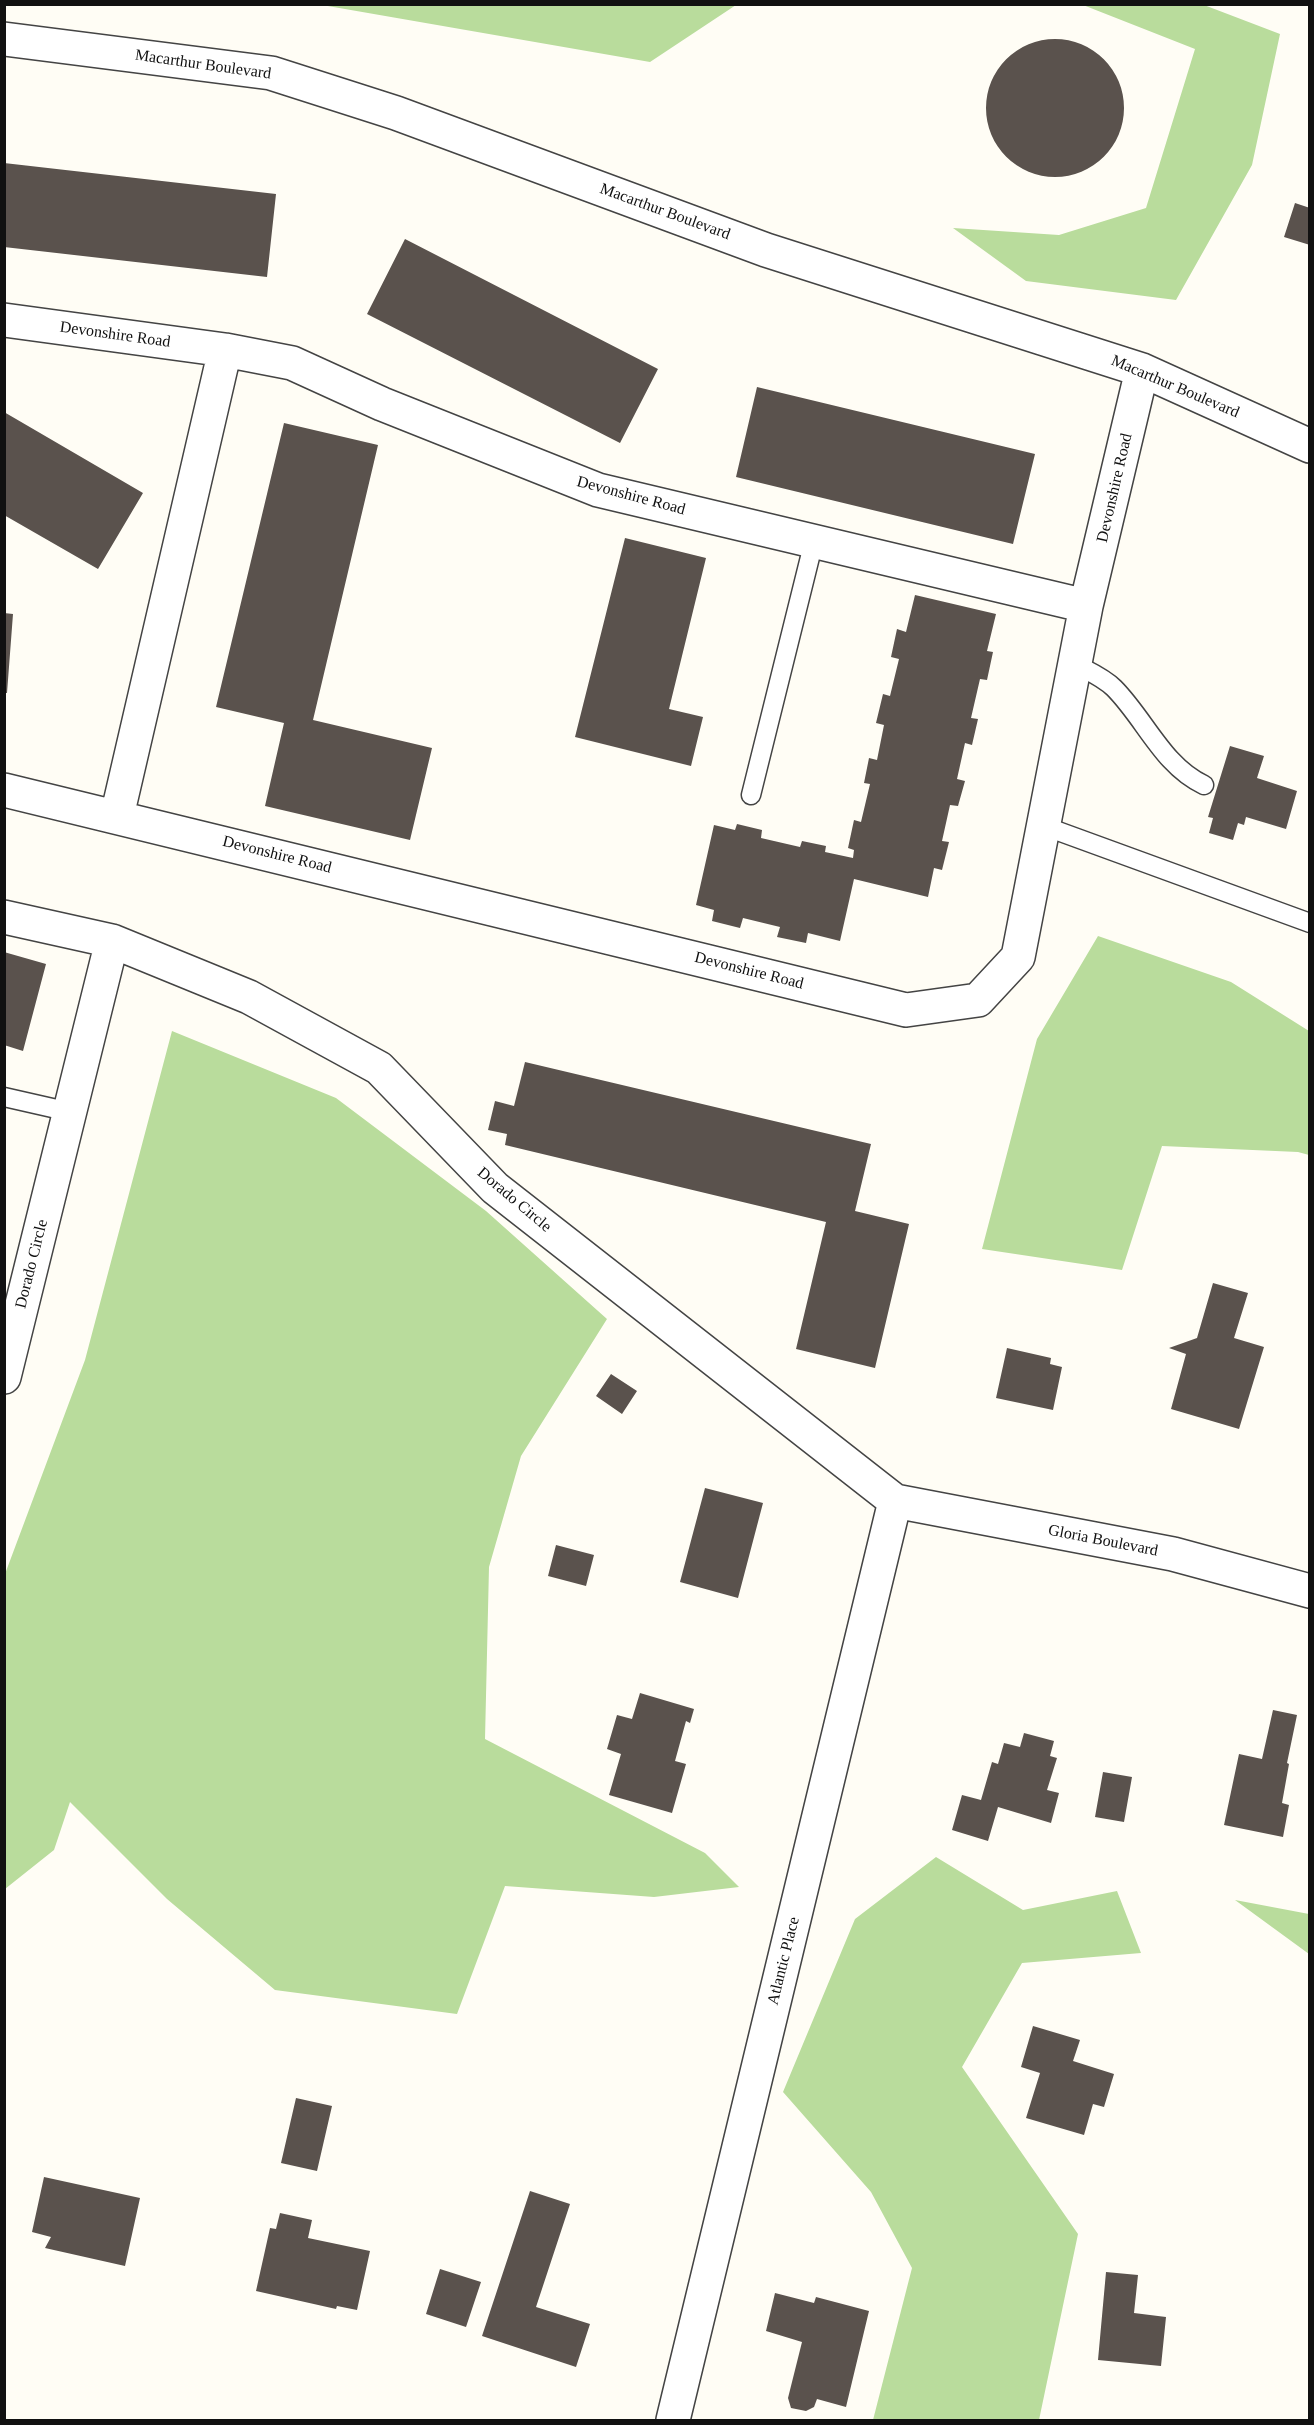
<!DOCTYPE html>
<html>
<head>
<meta charset="utf-8">
<style>
  body { margin:0 }
  #map { position:relative; width:1314px; height:2425px; overflow:hidden; background:#fffdf5; font-family:Georgia,serif }
  canvas { display:block }
  .frame { position:absolute; inset:0; border:6px solid #111; pointer-events:none }
</style>
</head>
<body>
<div id="map">
<canvas width="1314" height="2425"></canvas>
<div class="frame"></div>
</div>
<script>
const context = document.querySelector('canvas').getContext('2d');
context.lineJoin = 'round';
function fill(path, color) {
  context.fillStyle = color;
  context.fill(path, 'evenodd');
}
function stroke(path, color, width, dash) {
  context.strokeStyle = color;
  context.lineWidth = width;
  context.lineCap = dash ? 'butt' : 'round';
  context.setLineDash(dash || []);
  context.stroke(path);
}
function write(font, color, halo, rows, align = 'center') {
  context.font = font + ' Georgia,serif';
  context.lineWidth = 6;
  context.setLineDash([]);
  context.textBaseline = 'middle';
  context.strokeStyle = halo;
  context.fillStyle = color;
  for (const [text, x, y, turn = 0] of rows) {
    context.save();
    context.translate(x, y);
    context.rotate((+turn || 0) * Math.PI / 180);
    context.textAlign = isNaN(turn) ? turn : align;
    if (halo) context.strokeText(text, 0, 0);
    context.fillText(text, 0, 0);
    context.restore();
  }
}
const forest = new Path2D(`
  M322 5H736L650 62Z
  M1083 5H1204L1280 34 1252 165 1176 300 1026 281 953 228 1059 235 1146 208 1195 49Z
  M1098 936 1231 982 1309 1031V1155L1298 1152 1162 1146 1122 1270 982 1249 1037 1039Z
  M172 1031 336 1098 486 1211 607 1319 521 1456 489 1567 485 1739 705 1853 739 1887 654 1897 505 1886 457 2014 275 1990 167 1899 70 1802 54 1850 5 1889V1574L85 1360Z
  M936 1857 1023 1910 1117 1891 1141 1953 1022 1963 962 2067 1078 2234 1039 2420H873L912 2268 871 2192 783 2092 855 1919Z
  M1235 1900 1309 1914V1954Z`);
const building = new Path2D(`
  M986 108a69 69 0 1 1 138 0a69 69 0 1 1-138 0Z
  M4 163 276 194 267 277 4 247Z
  M1295 203 1310 208V245L1284 237Z
  M405 239 658 369 620 443 367 314Z
  M757 387 1035 454 1013 544 736 477Z
  M4 412 143 493 98 569 4 515Z
  M284 423 378 445 313 720 432 748 410 840 265 806 284 723 216 707Z
  M625 538 706 558 669 709 703 717 691 766 575 737Z
  M915 595 996 614 987 651 993 652 987 680 980 679 971 718 978 719 972 745 965 743 957 779 965 781 958 806 950 805 942 841 949 842 942 870 934 868 928 897 854 879 840 941 808 933 806 943 777 937 780 927 743 918 740 928 712 921 714 910 696 905 714 825 735 830 737 824 762 830 761 838 800 847 802 841 826 846 825 852 853 858 854 850 848 848 854 820 861 822 870 784 864 783 869 758 877 760 884 725 876 723 883 694 890 696 899 659 891 657 897 629 906 632Z
  M4 613 13 614 7 693H4Z
  M1230 746 1264 756 1257 778 1297 791 1286 829 1246 817 1244 825 1238 823 1233 840 1209 833 1213 818 1208 817Z
  M4 952 46 964 23 1051 4 1045Z
  M525 1062 871 1144 855 1211 909 1224 875 1368 796 1349 826 1222 505 1145 507 1134 488 1130 495 1101 514 1106Z
  M1213 1283 1248 1293 1234 1338 1264 1347 1239 1429 1171 1409 1186 1354 1169 1348 1197 1338Z
  M1007 1348 1051 1358 1050 1364 1062 1367 1053 1410 996 1398Z
  M611 1374 637 1391 622 1414 596 1396Z
  M705 1488 763 1503 738 1598 680 1582Z
  M556 1545 594 1555 586 1586 548 1576Z
  M640 1693 694 1709 690 1723 686 1721 675 1761 686 1764 672 1813 609 1795 621 1754 607 1749 617 1715 632 1719Z
  M1273 1710 1297 1715 1287 1763 1289 1764 1282 1803 1289 1805 1283 1837 1224 1825 1239 1754 1262 1759Z
  M1024 1733 1054 1741 1050 1756 1057 1758 1047 1790 1059 1793 1051 1823 998 1807 988 1841 952 1830 962 1795 981 1800 992 1762 998 1764 1004 1743 1020 1747Z
  M1103 1772 1132 1777 1124 1822 1095 1817Z
  M1033 2026 1080 2040 1073 2061 1114 2074 1104 2107 1093 2104 1084 2135 1026 2118 1040 2073 1021 2067Z
  M296 2098 332 2106 317 2171 281 2163Z
  M44 2177 140 2198 125 2266 45 2248 51 2237 32 2232Z
  M530 2191 570 2204 536 2307 590 2324 576 2367 482 2336Z
  M280 2213 312 2220 308 2238 370 2251 357 2310 337 2306 336 2309 256 2291 270 2228 276 2229Z
  M440 2269 481 2282 466 2327 426 2314Z
  M1106 2272 1138 2275 1134 2313 1166 2317 1161 2366 1098 2360Z
  M775 2293 814 2303 816 2297 869 2311 846 2407 817 2399 814 2407 806 2411 791 2408 788 2398 802 2342 766 2331Z`);
const service = new Path2D(`
  M1075 664C1088 671 1103 677 1114 688 1145 719 1163 766 1204 785
  M751 795 814 541
  M1044 826 1310 923
  M4 1097 70 1112`);
const minor = new Path2D(`
  M4 39 271 73 396 113 766 250 1142 370 1310 446
  M4 320 225 350 292 363 382 404 598 490 1086 606
  M4 790 906 1010 978 1000 1018 957 1086 606 1142 370
  M117 816 225 350
  M4 917 112 941 249 997 379 1068 495 1188 895 1501 1173 1554 1310 1591
  M4 1377 112 941
  M673 2420 895 1501`);
const streetNames = [
  ["Macarthur Boulevard",203,65,8],
  ["Macarthur Boulevard",665,212,20],
  ["Devonshire Road",115,335,8],
  ["Macarthur Boulevard",1175,387,23],
  ["Devonshire Road",1115,488,-77],
  ["Devonshire Road",631,496,15],
  ["Devonshire Road",277,855,14],
  ["Devonshire Road",749,971,14],
  ["Dorado Circle",514,1200,40],
  ["Dorado Circle",32,1264,-76],
  ["Gloria Boulevard",1103,1541,11],
  ["Atlantic Place",784,1961,-76]
];
fill(forest, '#b9dc9c');
fill(building, '#5a524d');
stroke(service, '#444', 21);
stroke(minor, '#444', 36);
stroke(service, '#fff', 18);
stroke(minor, '#fff', 33);
write('16px', '#111', '#fff', streetNames);
</script>
</body>
</html>
